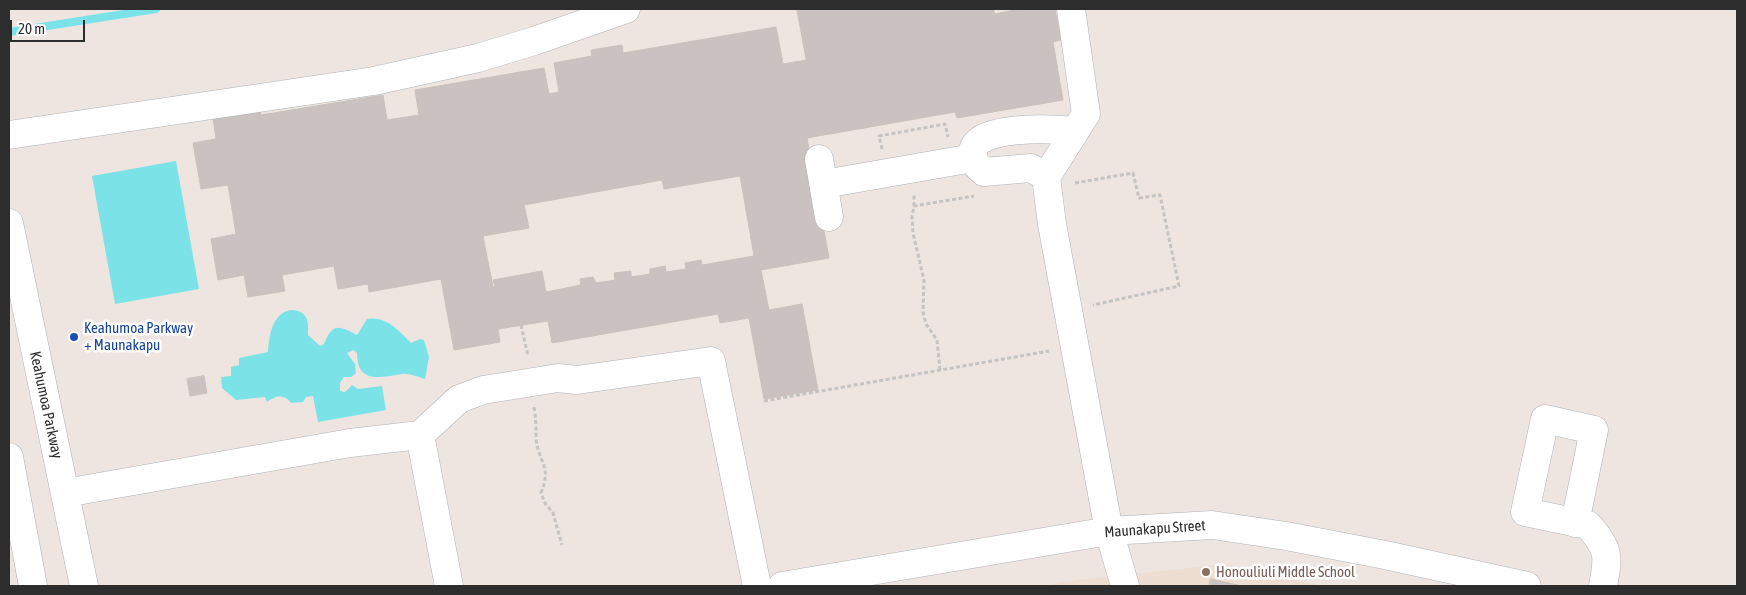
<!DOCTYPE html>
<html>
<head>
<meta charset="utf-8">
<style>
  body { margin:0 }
  #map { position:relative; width:1746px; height:595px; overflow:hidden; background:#eee5e1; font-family:"Asap Condensed",sans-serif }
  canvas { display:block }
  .frame { position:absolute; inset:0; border:10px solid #2d2d2d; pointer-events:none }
  .scale { position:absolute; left:10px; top:20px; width:75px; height:22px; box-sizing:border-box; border:2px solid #2d2d2d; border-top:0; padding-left:6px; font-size:15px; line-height:18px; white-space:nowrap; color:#2d2d2d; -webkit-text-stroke:4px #fff; paint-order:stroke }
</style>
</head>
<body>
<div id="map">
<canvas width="1746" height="595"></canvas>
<div class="frame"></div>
<div class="scale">20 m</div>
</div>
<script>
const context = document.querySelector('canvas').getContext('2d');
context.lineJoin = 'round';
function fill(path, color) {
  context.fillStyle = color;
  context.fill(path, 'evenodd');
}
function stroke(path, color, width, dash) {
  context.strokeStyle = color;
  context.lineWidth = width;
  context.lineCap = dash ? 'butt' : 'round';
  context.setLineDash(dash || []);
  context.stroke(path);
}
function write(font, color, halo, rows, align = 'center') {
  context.font = font + ' "Asap Condensed",sans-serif';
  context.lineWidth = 5;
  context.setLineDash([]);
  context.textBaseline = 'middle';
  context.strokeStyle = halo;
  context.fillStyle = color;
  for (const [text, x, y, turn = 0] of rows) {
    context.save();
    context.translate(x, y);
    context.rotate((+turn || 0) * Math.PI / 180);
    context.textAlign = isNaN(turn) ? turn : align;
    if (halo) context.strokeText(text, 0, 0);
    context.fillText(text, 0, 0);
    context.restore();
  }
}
const education = new Path2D(`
  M1225 564 1322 586H1042L1077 580Z`);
const water = new Path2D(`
  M176 161 199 289 115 304 92 176Z
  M290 310C307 310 309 320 308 335L320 346 324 344C333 322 339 326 357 335L367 319C387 316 399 331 411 343L420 339 424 340 429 357 425 379C418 377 409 373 402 374 382 377 357 385 357 353L353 350 347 353 355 364 356 373 351 377H344L340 383V391L345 392 352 385 358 389 382 386 386 410 318 422 313 396 306 397 303 402 291 403C284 394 276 395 267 402L265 397 236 400 222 388 221 377 231 376V367L239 365V358L268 352C269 336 272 314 290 310Z`);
const stream = new Path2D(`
  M9 32 156 9`);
const building = new Path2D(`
  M797 9H993L995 14 1019 9H1055L1061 40 1053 42 1063 100 957 118 955 112 807 138 829 258 761 270 769 310 802 304 818 390 764 399 749 318 720 323 718 314 552 343 548 321 498 329 500 342 454 350 441 279 369 292 368 284 338 289 334 266 282 275 285 291 248 297 244 275 218 280 211 239 236 234 228 185 201 189 193 143 216 139 213 118 260 109 261 115 383 95 387 120 419 115 415 90 544 68 549 94 559 92 554 63 592 56 591 50 622 45 623 53 776 27 783 64 806 60ZM739 170 754 256 702 265 701 260 685 263 686 269 666 272 665 266 650 269V274L631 277V271L614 273 615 280 596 283 593 277 580 279 581 285 546 292 542 271 493 280 495 287H493L483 236 529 228 524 205 662 180 664 189 740 176Z
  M204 376 207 393 190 396 187 379Z
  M1211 579 1242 586H1209Z`);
const path = new Path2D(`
  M882 149 879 136 945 124 948 137
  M1075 183 1133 173 1139 198 1160 195 1179 286 1093 305
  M914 206V194
  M521 325 528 356
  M940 370 937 340 926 324 923 312 924 280 913 233 912 216 914 206 974 196
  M764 401 1049 351
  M534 407C536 418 536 428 536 439 539 464 552 465 541 493L545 503 553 513 562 545`);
const minor = new Path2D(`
  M1071 9 1086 114 1046 177 1052 224 1109 531 1125 586
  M9 135 374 81 478 58 534 41 626 9
  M819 159 829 217
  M1046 177 1031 168 984 172C978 167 972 162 973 153 973 124 1055 129 1075 131
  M824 184 973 158
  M9 223 84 586
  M420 435 449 586
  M9 457 33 586
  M65 493 350 443 420 435 459 399 483 390 558 378 577 380 711 361 757 586
  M1575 523 1594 430 1545 419 1525 512 1588 525C1609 549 1609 555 1603 586
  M782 586 1109 531 1212 525 1286 536 1385 555 1527 586`);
const markers = [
  [74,337,5,"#1a4fb4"],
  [1206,572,5,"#8d6e63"]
];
const transitNames = [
  ["Keahumoa Parkway",84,328],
  ["+ Maunakapu",84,345]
];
const streetNames = [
  ["Keahumoa Parkway",46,405,78],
  ["Maunakapu Street",1155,529,-4]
];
const educationNames = [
  ["Honouliuli Middle School",1216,572]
];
fill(education, '#eeded2');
fill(water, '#7be3e8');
stroke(stream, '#7be3e8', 8);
fill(building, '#c9c2c0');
stroke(building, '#c9c1ba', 1);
stroke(minor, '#adb2b8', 29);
stroke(path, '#c4c4c4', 3, [4, 2.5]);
stroke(minor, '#fff', 28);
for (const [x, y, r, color] of markers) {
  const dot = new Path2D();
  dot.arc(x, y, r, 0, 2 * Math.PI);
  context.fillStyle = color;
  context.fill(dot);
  stroke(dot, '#fff', 2);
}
write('15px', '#164399', '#fff', transitNames, 'left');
write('15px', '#2d2d2d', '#fff', streetNames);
write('15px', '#785e54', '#fff', educationNames, 'left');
</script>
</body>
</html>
